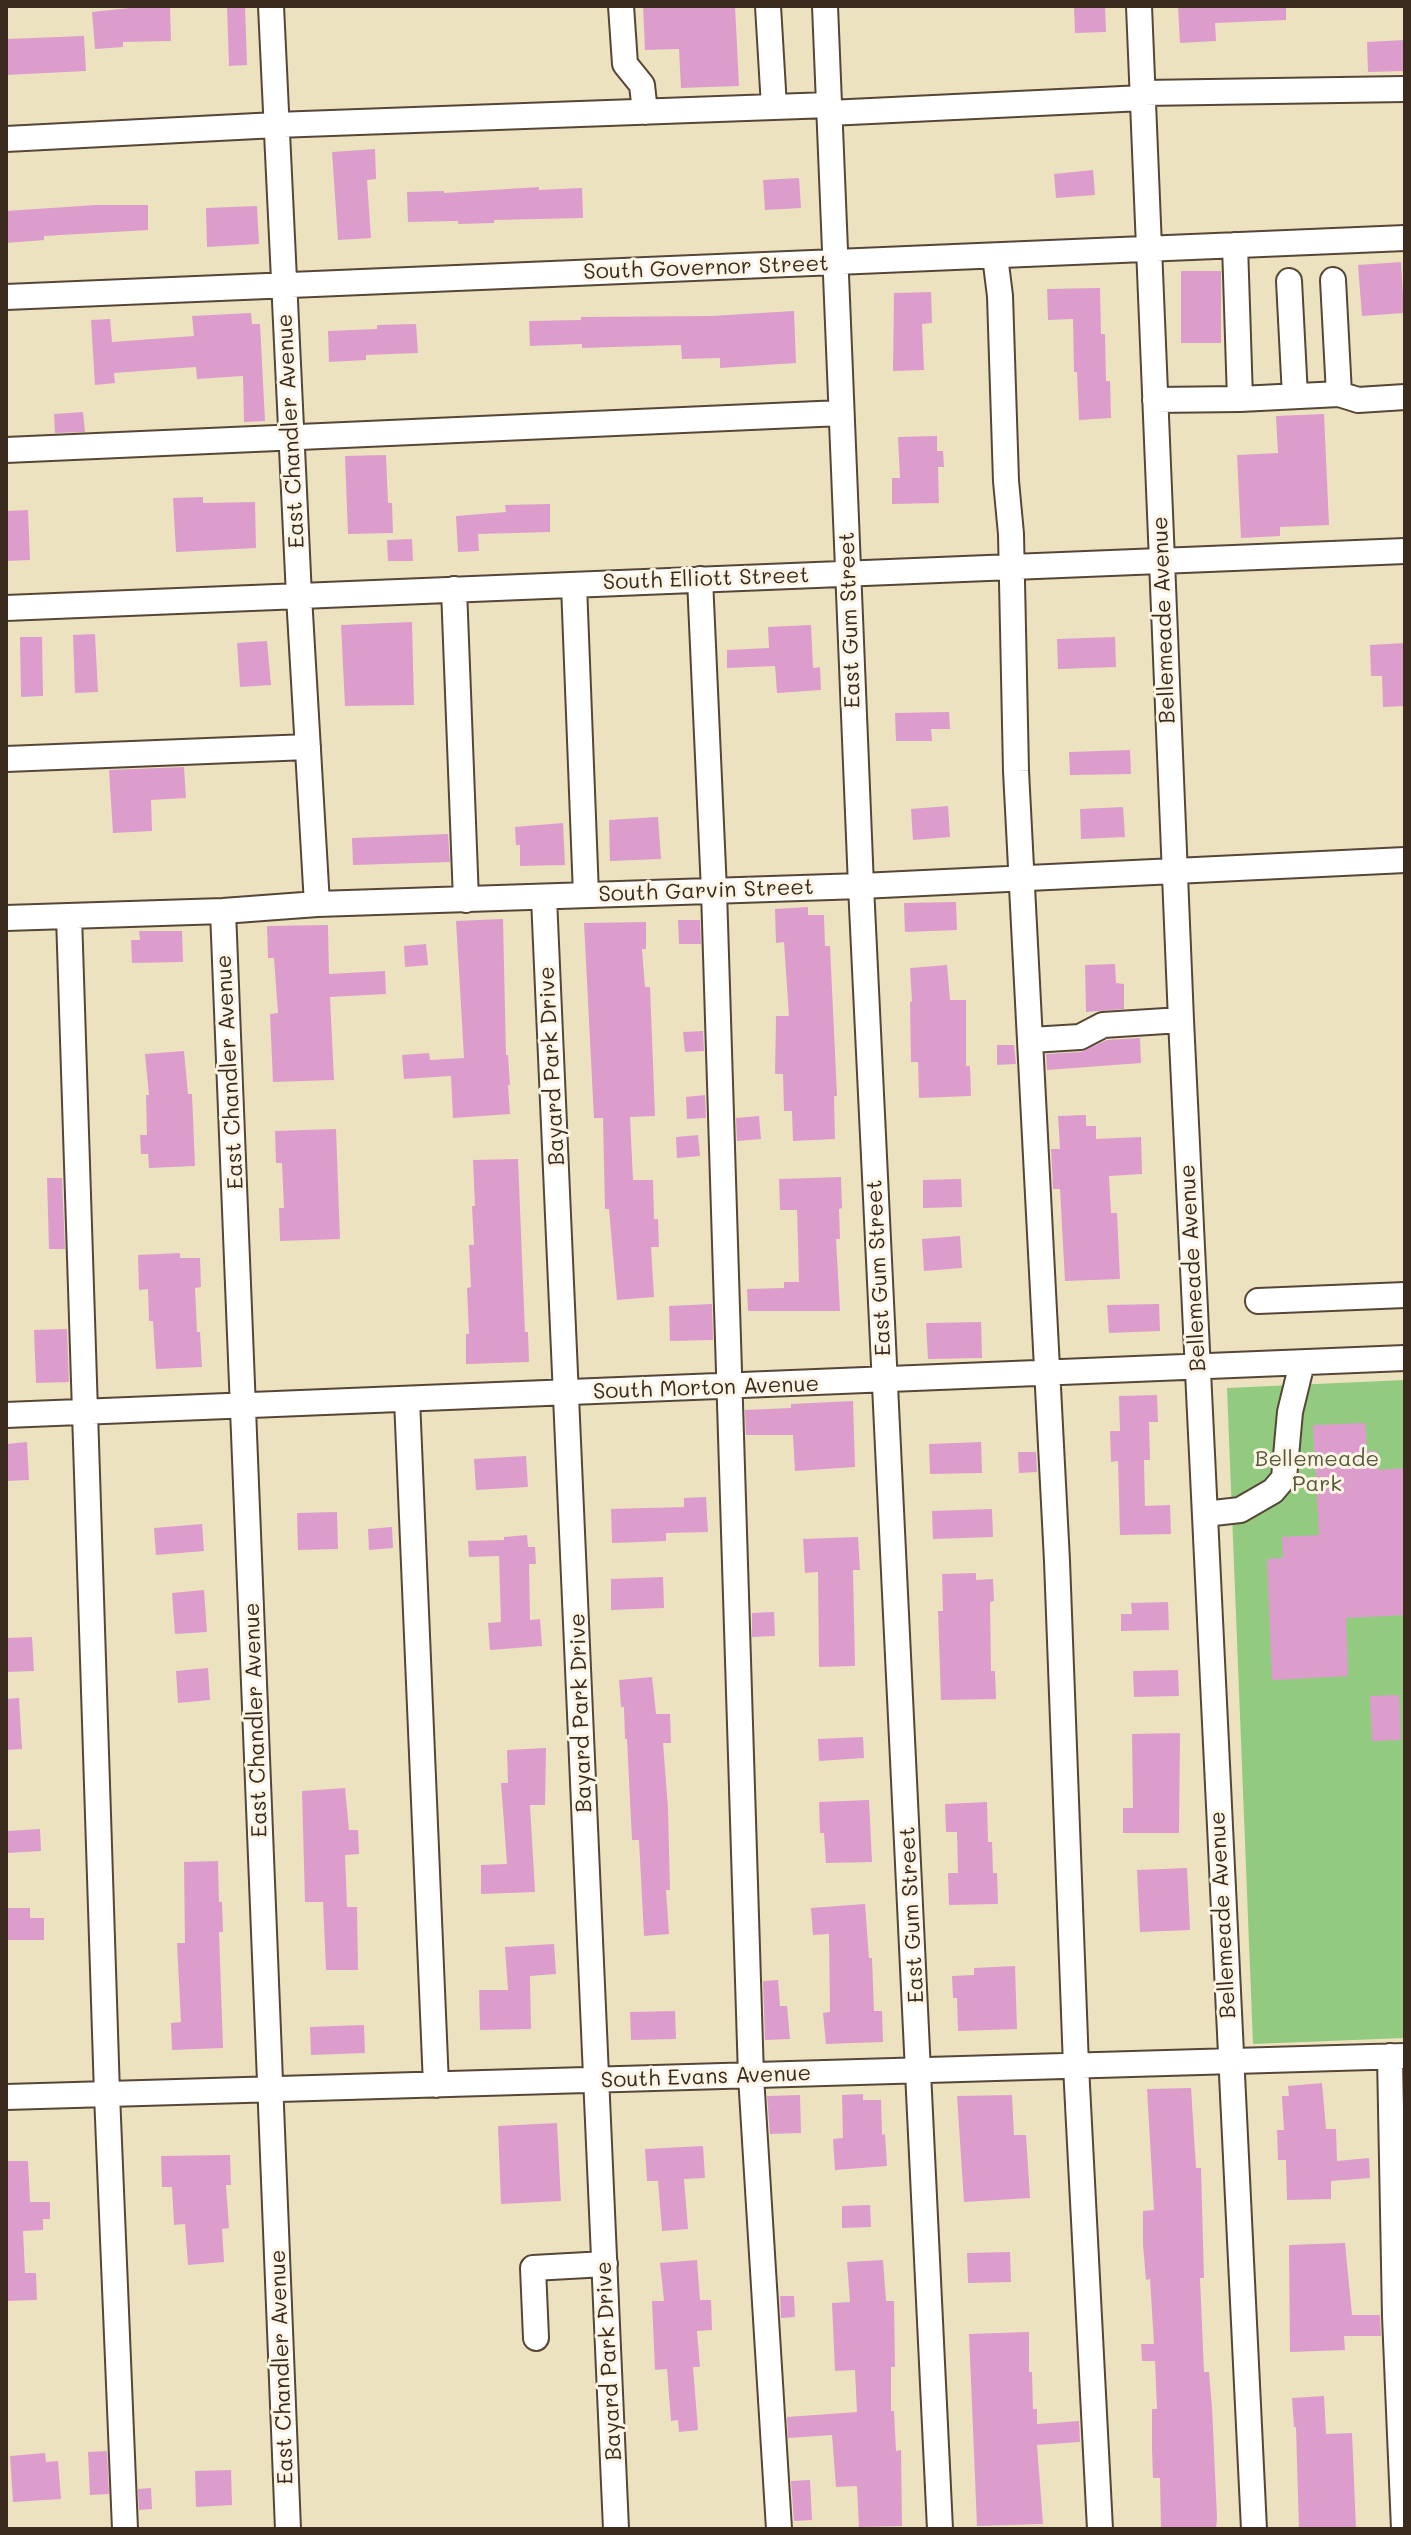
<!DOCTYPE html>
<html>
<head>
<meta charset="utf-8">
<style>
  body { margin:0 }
  #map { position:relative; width:1411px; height:2535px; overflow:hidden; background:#ede2c0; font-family:Mali,sans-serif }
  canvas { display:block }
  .frame { position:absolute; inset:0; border:8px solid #3b2a1e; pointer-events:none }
</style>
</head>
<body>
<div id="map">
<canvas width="1411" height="2535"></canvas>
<div class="frame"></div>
</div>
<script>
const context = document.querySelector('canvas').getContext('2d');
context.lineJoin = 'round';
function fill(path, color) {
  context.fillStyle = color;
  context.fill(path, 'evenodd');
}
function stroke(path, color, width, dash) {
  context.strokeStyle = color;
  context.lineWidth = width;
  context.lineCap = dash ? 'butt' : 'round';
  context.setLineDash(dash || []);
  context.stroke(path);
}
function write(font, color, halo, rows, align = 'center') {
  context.font = font + ' Mali,sans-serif';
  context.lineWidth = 6;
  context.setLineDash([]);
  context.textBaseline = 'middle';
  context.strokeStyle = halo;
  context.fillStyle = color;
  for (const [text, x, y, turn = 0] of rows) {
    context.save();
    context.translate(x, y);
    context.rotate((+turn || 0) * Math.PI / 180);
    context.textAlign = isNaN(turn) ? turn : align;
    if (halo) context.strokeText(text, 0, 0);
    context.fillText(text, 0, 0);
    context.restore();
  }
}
const green = new Path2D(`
  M1405 1380V2038L1253 2044 1227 1388Z`);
const building = new Path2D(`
  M148 6H170L171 41 123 42V47L95 49 92 12Z
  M227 6H245L247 65 229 66Z
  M643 6H735L739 86 681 88 679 49 645 50Z
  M1074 6H1105L1106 32 1075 33Z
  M1178 6H1286V20L1215 23 1216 41 1180 43Z
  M84 36 86 71 6 75V39Z
  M1405 40V71L1368 72 1367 42Z
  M375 149 376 179 367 180 371 238 338 240 332 152Z
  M1093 170 1095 195 1056 198 1054 174Z
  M799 178 801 208 765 210 763 180Z
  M539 187V190L582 188 583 218 494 220V223L458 224V221L408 222 407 192 444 191V193Z
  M96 205H148V230L44 236V240L6 243V211Z
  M257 206 259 244 207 247 206 208Z
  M1401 262 1404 313 1362 316 1358 265Z
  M1181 271H1221V343H1181Z
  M1100 288 1101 334H1105L1106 381H1110L1111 418 1079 420 1077 372H1074L1073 319 1048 320 1047 289Z
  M931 292 932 323 922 324 924 370 893 371 894 293Z
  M794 311 796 363 720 368V358L682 359 681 345 582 348V344L530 346 529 321 581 320V317L711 316Z
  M251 313 252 324H260L265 421 244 422 243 376 197 379 196 367 114 373 115 383 95 385 91 320 110 319 112 342 194 336 192 316Z
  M416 324 418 353 366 355V360L329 362 328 331 377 329V325Z
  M83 412 85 432 55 433 54 414Z
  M1324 414 1329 525 1280 527V536L1241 538 1237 455 1278 453 1276 416Z
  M937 436V451H943L944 467H938L939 503 892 504V478H900L898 437Z
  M386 455 388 503H392L393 533 348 534 345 456Z
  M203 497V503L255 502 256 548 176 552 173 498Z
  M550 504V532L478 534 479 551 458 552 456 516 506 512 505 505Z
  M28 510 30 560 6 561V511Z
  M412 539 413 561H388L387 540Z
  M412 622 414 705 345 706 341 625Z
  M811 625 813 668 820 667 821 690 777 693 775 666 727 668V650L769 648 768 627Z
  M95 634 98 692 75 693 73 635Z
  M20 637H42L43 696 21 697Z
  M1115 637 1116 667 1058 669 1057 639Z
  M267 641 271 685 240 687 237 643Z
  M1405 643V706L1383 707 1382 676H1371L1370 645Z
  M949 712 950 729H931L932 741H896L895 713Z
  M1130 750 1131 774 1070 775 1069 752Z
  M184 767 186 798 151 800 152 831 113 833 109 770Z
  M948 806 950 837 913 840 911 809Z
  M1123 807 1125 837 1081 839 1080 809Z
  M658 817 661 859 610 861 609 820Z
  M563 823 565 865 520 866V845H516L515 827Z
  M448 834 450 862 353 865 352 838Z
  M956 902 957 930 905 932 904 903Z
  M808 907V915H824L825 946H830L837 1096H834L835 1139 793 1141 792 1111H784L783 1074H775L776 1016H789L784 942 776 943 775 909Z
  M503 919 506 1055H508L510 1085H508L510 1114 453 1118 451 1076 404 1079 402 1055 429 1053 430 1060 464 1058 456 921Z
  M678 920H700L701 944H679Z
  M646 922V949H642L645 987H650L655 1116 630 1117 633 1180H653L654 1219H658L659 1247H651L654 1297 617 1300 609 1209H605L603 1118H594L584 923Z
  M328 925 329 974 385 971 386 994 330 997 334 1080 273 1082 270 1014 278 1013 274 958H268L267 926Z
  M139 931H182L183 962 132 963 131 940H140Z
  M426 944 428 965 405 967 404 946Z
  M1115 964 1116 983 1124 984V1009L1086 1012 1085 965Z
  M947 965 950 1000H966V1066H970L971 1096 919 1098 918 1062H911L910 1002 912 1001 910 968Z
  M703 1031 704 1051 685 1052 683 1032Z
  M1140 1038 1141 1063 1047 1070 1046 1054 1081 1052 1107 1040Z
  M997 1045H1014L1016 1064 997 1065Z
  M184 1051 188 1094H192L195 1166 149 1168 148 1154H141L140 1135H147L146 1095H149L145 1054Z
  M705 1095 706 1118 687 1119 686 1097Z
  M1086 1115V1126H1096V1139L1141 1137 1142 1174 1109 1176 1111 1213H1117L1120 1279 1065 1281 1060 1189H1053L1051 1149H1060L1058 1116Z
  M759 1116 761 1139 737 1141 736 1118Z
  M336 1129 340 1239 280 1241 279 1208H284L282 1163H276L275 1131Z
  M698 1135 700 1156 677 1158 676 1137Z
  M518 1159 525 1332H528L529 1362 466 1364V1334H469L467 1288 471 1287 469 1245H474L472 1206H475L473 1160Z
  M841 1177 842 1208 839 1209 840 1239H836L840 1311H748L747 1289 784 1288V1282H799L797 1210H780L779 1179Z
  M47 1178H62L65 1249H49Z
  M961 1179 962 1207 923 1208V1180Z
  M960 1236 962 1268 924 1271 922 1239Z
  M180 1253V1258H200L201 1287 195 1288 197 1332H200L202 1367 156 1369 153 1321H149L148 1289 139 1290 138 1255Z
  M712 1304 713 1340 670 1341 669 1306Z
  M1159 1304 1160 1331 1109 1333 1107 1305Z
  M981 1322 982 1358 928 1359 926 1323Z
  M67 1329 69 1382 36 1383 34 1330Z
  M1157 1395 1158 1422H1149L1150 1460H1144L1145 1506 1170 1505 1171 1534 1120 1535 1118 1461 1111 1462 1110 1431H1120L1119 1396Z
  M853 1401 855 1467 795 1471 793 1435H746L745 1410 791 1408V1404Z
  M1365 1423 1367 1451H1377L1378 1470 1405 1468V1615L1346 1618 1348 1676 1272 1680 1267 1559 1283 1558 1282 1537 1319 1535 1313 1425Z
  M27 1442 29 1480 6 1481V1444Z
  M981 1442 982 1473 930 1474 929 1444Z
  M1018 1452H1036L1037 1472 1019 1473Z
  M526 1456 528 1487 476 1490 474 1459Z
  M706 1497 708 1532 666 1533V1541L612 1543 611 1509 684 1507V1498Z
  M992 1509 993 1537 933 1539 932 1511Z
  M337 1512 338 1549 298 1550 297 1513Z
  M202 1524 204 1551 156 1555 154 1528Z
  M392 1527 393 1548 369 1550 368 1529Z
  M527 1535 528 1547H535L536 1564H529L530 1620 540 1619 542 1646 490 1650 488 1623 501 1622 499 1556 469 1557 468 1541 504 1540V1537Z
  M858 1537 860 1570H853L855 1666 819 1667 818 1572 805 1573 803 1539Z
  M976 1573V1580L993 1579 994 1601 990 1602 991 1671H995L996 1699 941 1700 938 1611H943L942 1574Z
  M663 1577 664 1608 611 1610V1579Z
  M204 1590 207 1632 175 1634 172 1593Z
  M1168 1602 1169 1630 1121 1631V1614H1132L1131 1603Z
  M774 1612 775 1636 752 1637V1613Z
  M32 1637 34 1671 6 1672V1638Z
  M208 1668 210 1700 178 1703 176 1671Z
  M1178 1670 1179 1696 1134 1697 1133 1671Z
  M652 1677 656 1714H670L671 1743H663L668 1808 670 1890H666L669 1934 644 1936 639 1840H632L627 1739H625L624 1707H621L619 1680Z
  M1399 1695 1401 1740 1372 1741 1370 1696Z
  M19 1698 22 1749 6 1750V1699Z
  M1180 1733 1179 1833H1123V1808H1133L1132 1734Z
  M863 1737 864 1758 819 1761 818 1739Z
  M546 1748 545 1805H530L535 1892 481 1894V1865L507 1864 501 1783H508L507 1750Z
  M345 1788 349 1830H358L359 1854 345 1855 347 1907H357L358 1970H326L323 1902H305L302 1791Z
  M869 1800 872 1862 826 1863 824 1833H820L819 1802Z
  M987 1802 988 1842H992L993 1873H997L998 1904 949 1905 948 1873H958L957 1832H946L945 1804Z
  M40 1829 41 1851 6 1853V1831Z
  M218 1861 219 1902H222L223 1932H219L223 2048 172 2050 171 2023 181 2022 177 1943H185L184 1862Z
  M1187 1868 1190 1930 1140 1932 1137 1870Z
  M865 1904 869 1958H872L874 2011H882L883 2042 826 2044 823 2013 830 2012 829 1934 813 1935 811 1908Z
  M6 1908H30V1918H44V1940H6Z
  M554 1944 556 1974 530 1976 531 2029 480 2030 479 1990H508L505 1947Z
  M1015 1966 1017 2029 958 2031 957 1998H953L952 1976 974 1975V1968Z
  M778 1980 780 2006H787L790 2039 765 2040 763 1981Z
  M675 2011 676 2039 631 2040 630 2012Z
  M364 2025 365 2053 311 2055 310 2027Z
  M1322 2083 1326 2129H1336L1337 2161 1369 2158 1370 2178 1331 2181V2199L1287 2200 1286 2160H1278L1277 2130H1284L1282 2096H1289L1288 2086Z
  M1191 2088 1196 2168H1201L1204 2278H1200L1204 2372H1209L1212 2407 1217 2518 1216 2529H1161L1160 2478H1153L1152 2448V2409H1157L1155 2361H1142L1141 2344H1154L1150 2279 1146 2280 1143 2245V2211L1154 2210 1147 2089Z
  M863 2094V2100H881L882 2135 885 2134 887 2166 835 2170 833 2139 843 2138 842 2095Z
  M800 2095 801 2133 770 2134 767 2096Z
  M1012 2095 1014 2135H1026L1030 2198 964 2202 957 2096Z
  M557 2123 561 2201 501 2204 498 2126Z
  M703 2146 705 2178 684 2179 688 2229 662 2231 658 2181H647L645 2149Z
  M230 2155 231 2185H226L229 2228 222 2229 224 2262 188 2265 185 2224 174 2225 172 2187H162L161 2156Z
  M6 2161H28L30 2202H50V2219H43V2230L23 2231 25 2273H36L37 2300 6 2301Z
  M870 2205 871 2227 842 2228V2206Z
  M1345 2243 1352 2315H1380L1381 2336H1344L1345 2350 1290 2352 1289 2245Z
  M1010 2252 1011 2282 968 2283 967 2253Z
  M697 2260 700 2300H711L712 2330 697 2331 700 2367H693L698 2430 679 2432 678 2420 671 2421 667 2369 655 2370 652 2301H664L660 2263Z
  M883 2260 886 2301H894L895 2367H891V2411H894L896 2451 901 2450 902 2526 859 2527 857 2486 836 2487 832 2435 788 2438 787 2417 857 2412 855 2370 835 2371 832 2303 850 2302 847 2262Z
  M780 2296H794L795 2317 781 2318Z
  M1029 2332V2372H1032L1033 2409H1037V2424L1079 2421 1080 2442 1037 2445 1043 2524 977 2526 969 2334Z
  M1324 2396 1326 2434 1352 2433 1356 2529H1299L1296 2427H1294L1292 2398Z
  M107 2451 109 2494 90 2495 88 2452Z
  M45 2453 46 2462 58 2461 61 2499 13 2502 10 2456Z
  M231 2470 232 2505 196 2507 195 2471Z
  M810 2480 812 2520 794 2521 791 2481Z
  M151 2488 152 2509 139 2510 138 2489Z`);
const minor = new Path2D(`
  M271 6 299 596 317 904
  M621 6 625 64 642 85 645 112
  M768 6 774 107
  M825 6 861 886 940 2529
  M1139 6 1181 1020 1254 2529
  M1143 93 1405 89
  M829 113 1143 98
  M6 139 276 125 829 105
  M1235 245 1240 399 1339 394 1333 280
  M995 256 1000 296 1006 481 1011 534 1016 771 1057 1561 1076 2066 1100 2529
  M1289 281 1295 396
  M6 297 1405 238
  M1339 394 1358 400 1405 397
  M1155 400 1240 399
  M6 450 841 413
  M700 579 714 891 751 2076 779 2529
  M574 585 586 895
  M454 589 466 900
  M6 608 1405 551
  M6 759 308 747
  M544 898 616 2529
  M223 911 288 2529
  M69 916 107 2094 125 2529
  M6 918 223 911 317 904 861 886 1405 860
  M1031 1040 1080 1037 1103 1025 1181 1020
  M1258 1301 1405 1295
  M407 1399 436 2085
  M6 1415 1405 1358
  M1205 1514 1240 1510 1273 1491 1284 1478 1290 1412 1302 1363
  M1390 2056 1395 2316 1404 2529
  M6 2097 1405 2056
  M536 2338 533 2268 605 2264`);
const streetNames = [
  ["South Governor Street",706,268,-2],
  ["East Chandler Avenue",291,431,-93],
  ["South Elliott Street",706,579,-2],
  ["East Gum Street",850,620,-92],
  ["Bellemeade Avenue",1164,620,-92],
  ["South Garvin Street",706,891,-2],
  ["Bayard Park Drive",552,1066,-93],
  ["East Chandler Avenue",230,1072,-93],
  ["East Gum Street",879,1268,-93],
  ["Bellemeade Avenue",1193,1268,-93],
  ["South Morton Avenue",706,1388,-2],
  ["Bayard Park Drive",581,1713,-92],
  ["East Chandler Avenue",256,1720,-92],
  ["East Gum Street",912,1915,-93],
  ["Bellemeade Avenue",1223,1915,-93],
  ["South Evans Avenue",706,2077,-2],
  ["Bayard Park Drive",609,2361,-93],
  ["East Chandler Avenue",282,2367,-92]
];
const parkNames = [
  ["Bellemeade",1317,1459],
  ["Park",1317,1484]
];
fill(green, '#92cb7f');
fill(building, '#dc9dcd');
stroke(minor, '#564636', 28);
stroke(minor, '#fff', 24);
write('22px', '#3b2a1e', '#fcf5e5', streetNames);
write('22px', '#555a3b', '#fcf5e5', parkNames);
</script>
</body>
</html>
